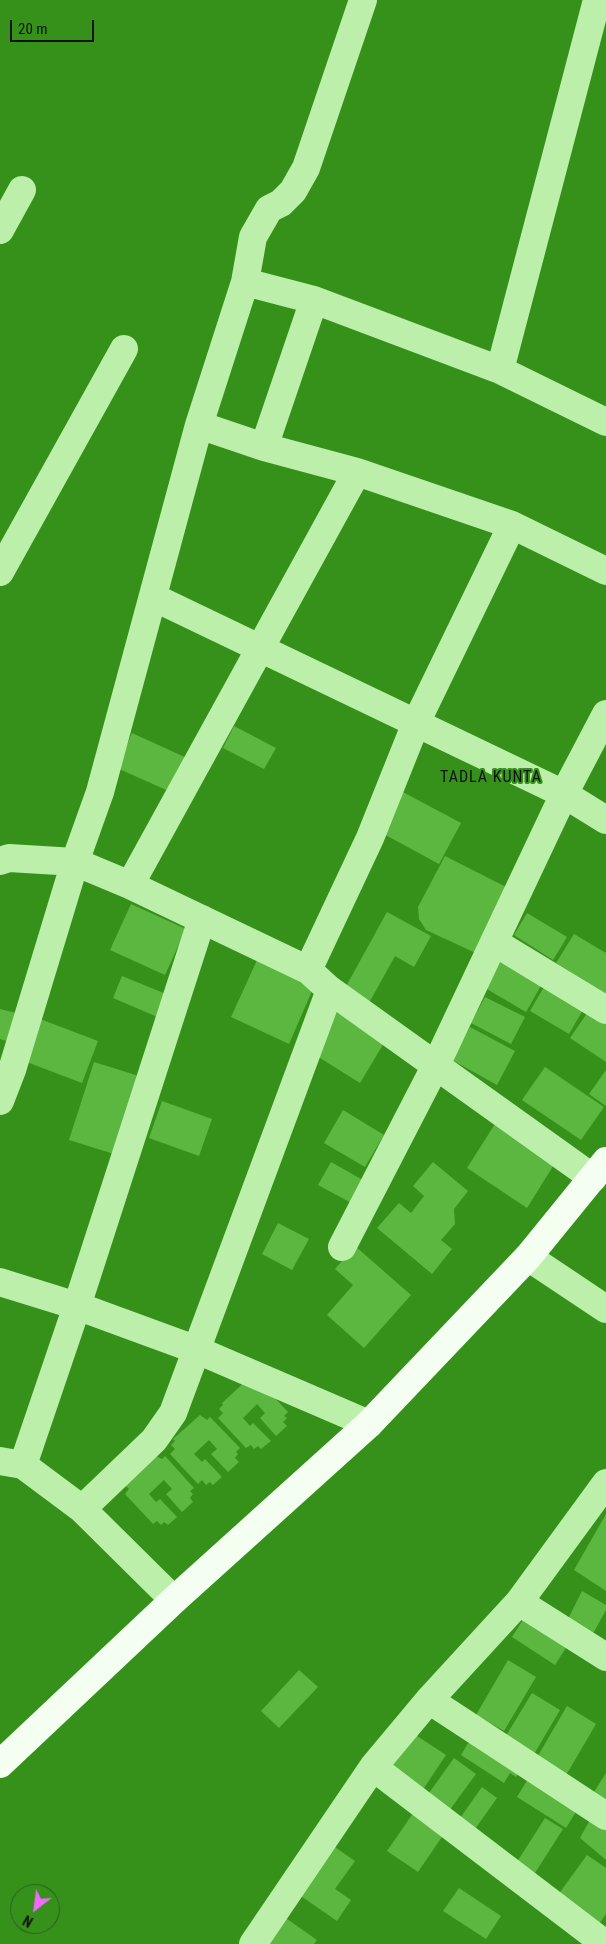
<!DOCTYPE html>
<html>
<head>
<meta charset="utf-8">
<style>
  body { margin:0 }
  #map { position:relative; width:606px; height:1944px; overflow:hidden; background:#36911b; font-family:"Roboto Condensed",sans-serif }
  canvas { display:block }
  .north { position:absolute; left:10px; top:1884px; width:50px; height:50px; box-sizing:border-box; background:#36911b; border:1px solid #275e17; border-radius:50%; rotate:210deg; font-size:14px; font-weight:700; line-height:20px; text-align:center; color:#111 }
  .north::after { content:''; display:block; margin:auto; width:18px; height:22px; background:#f368ff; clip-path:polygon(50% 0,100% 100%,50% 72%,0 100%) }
  .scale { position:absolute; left:10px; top:20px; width:84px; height:22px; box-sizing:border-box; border:2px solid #111; border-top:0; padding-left:6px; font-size:15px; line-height:18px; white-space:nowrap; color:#111; -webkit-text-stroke:4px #36911b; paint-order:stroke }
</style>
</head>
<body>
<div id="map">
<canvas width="606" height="1944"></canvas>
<div class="north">N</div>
<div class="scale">20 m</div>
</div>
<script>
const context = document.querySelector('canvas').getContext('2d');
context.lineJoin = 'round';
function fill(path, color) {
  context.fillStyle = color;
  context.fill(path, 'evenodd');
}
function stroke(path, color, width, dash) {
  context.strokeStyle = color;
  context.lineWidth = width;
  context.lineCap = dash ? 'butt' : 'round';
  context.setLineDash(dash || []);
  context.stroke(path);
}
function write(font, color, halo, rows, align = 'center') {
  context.font = font + ' "Roboto Condensed",sans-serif';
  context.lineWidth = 4;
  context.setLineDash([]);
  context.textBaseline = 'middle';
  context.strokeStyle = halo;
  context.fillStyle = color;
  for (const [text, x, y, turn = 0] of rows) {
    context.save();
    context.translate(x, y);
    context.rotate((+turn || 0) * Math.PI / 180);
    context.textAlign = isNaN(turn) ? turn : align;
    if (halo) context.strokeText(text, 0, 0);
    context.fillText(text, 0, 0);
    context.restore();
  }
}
const building = new Path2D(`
  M234 726 276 748 264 769 223 748Z
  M132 733 189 759 173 793 117 768Z
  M401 791 461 823 439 864 380 832Z
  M445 856 512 890 480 955 426 930 419 919 418 907Z
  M131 904 186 929 165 975 110 950Z
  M387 912 431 936 414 967 395 956 369 1003 344 990Z
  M527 913 567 937 553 960 514 935Z
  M574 934 606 953V994L556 963Z
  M505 954 546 977 526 1012 485 988Z
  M258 958 315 984 289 1044 231 1017Z
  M122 976 171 996 162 1019 113 998Z
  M548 980 587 1003 569 1034 530 1011Z
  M485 997 525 1017 511 1044 471 1023Z
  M592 1006 606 1016V1062L570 1038Z
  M0 1009 24 1015 17 1044 0 1039Z
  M339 1009 387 1038 360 1083 312 1053Z
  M40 1019 98 1041 82 1083 24 1061Z
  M470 1027 515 1051 497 1085 452 1060Z
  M94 1062 139 1076 114 1154 69 1140Z
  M545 1067 604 1107 581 1140 522 1100Z
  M606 1070V1106L589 1094Z
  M162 1101 212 1119 199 1156 149 1138Z
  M343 1110 384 1135 365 1167 324 1143Z
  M495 1124 555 1163 527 1208 467 1168Z
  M331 1162 370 1184 357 1206 318 1185Z
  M433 1162 468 1191 454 1209 455 1224 441 1240 452 1249 432 1274 377 1228 399 1203 411 1213 424 1196 413 1186Z
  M278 1223 309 1239 292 1270 262 1254Z
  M355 1246 411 1295 364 1348 327 1315 353 1285 335 1269Z
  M248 1379 258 1380 288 1412 284 1416 287 1418 283 1422 287 1426 276 1436 260 1418 265 1413 257 1404 243 1418 250 1426 253 1423 271 1441 261 1449 258 1446 254 1449 251 1445 246 1448 218 1418 223 1413 219 1409 223 1405 222 1403Z
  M200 1415 207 1420 210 1417 240 1448 236 1452 238 1454 235 1458 239 1462 228 1472 211 1454 217 1449 209 1440 194 1454 202 1462 205 1459 222 1477 213 1485 210 1482 206 1485 202 1480 198 1484 170 1454 175 1449 171 1445 175 1441 173 1439Z
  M154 1455 162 1459 165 1456 194 1488 190 1491 193 1494 190 1498 193 1502 182 1512 166 1494 172 1489 164 1480 149 1494 156 1502 160 1499 177 1517 168 1525 164 1522 161 1525 157 1521 153 1524 125 1494 129 1489 125 1485Z
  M606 1514V1591L574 1570Z
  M582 1591 606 1605V1610L590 1639 566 1623Z
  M526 1615 569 1643 555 1665 512 1637Z
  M508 1660 536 1677 504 1731 476 1715Z
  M299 1670 318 1687 279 1728 261 1711Z
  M532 1693 560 1710 530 1761 501 1744Z
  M567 1706 596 1724 565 1777 536 1759Z
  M414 1734 446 1755 420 1794 386 1771Z
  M473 1735 519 1772 516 1777 510 1773 504 1783 461 1755Z
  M454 1758 476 1774 446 1815 424 1800Z
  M606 1773V1806L591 1797Z
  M528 1779 577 1810 566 1828 517 1797Z
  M482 1787 497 1798 473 1832 458 1821Z
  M416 1809 446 1831 418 1872 387 1851Z
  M545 1818 563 1829 535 1873 517 1862Z
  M591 1818 606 1827V1860L580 1838Z
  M329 1843 355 1861 335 1889 351 1900 337 1921 295 1892Z
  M587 1855 606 1868V1914L599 1924 558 1895Z
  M459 1888 501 1916 486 1939 443 1911Z
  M280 1914 317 1940 314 1944H263Z`);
const minor = new Path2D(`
  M0 230 22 190
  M245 282 314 300 500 370 606 422
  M500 370 597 0
  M199 425 264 447 357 472 512 525 606 571
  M264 447 314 300
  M0 572 124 349
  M153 597 564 794 606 820
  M0 861 9 858 75 862 130 885 308 970 330 990 593 1178
  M130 885 357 472
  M494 942 606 1010
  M308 970 370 838 416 723 512 525
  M0 1101 12 1070 75 862 100 792 199 425 245 282 253 237 269 209 281 203 293 191 306 168 363 0
  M342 1247 436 1065 564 794 606 714
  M528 1257 606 1309
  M0 1282 77 1306 197 1350 369 1424
  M0 1461 23 1465 77 1306 202 919
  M23 1465 82 1509 174 1600
  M82 1509 154 1440 173 1413 330 990
  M519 1602 606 1657
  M429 1700 606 1816
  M373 1767 600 1940
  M253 1944 373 1767 429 1700 519 1602 606 1483`);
const major = new Path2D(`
  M0 1764 174 1600 369 1424 528 1257 606 1161`);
const neighbourhoodNames = [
  ["TADLA KUNTA",491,778]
];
fill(building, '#5bb73f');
stroke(minor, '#bbefaa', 28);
stroke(major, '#f4fff2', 28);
context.letterSpacing = '1px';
write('16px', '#111', '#36911b', neighbourhoodNames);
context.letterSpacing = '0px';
</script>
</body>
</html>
